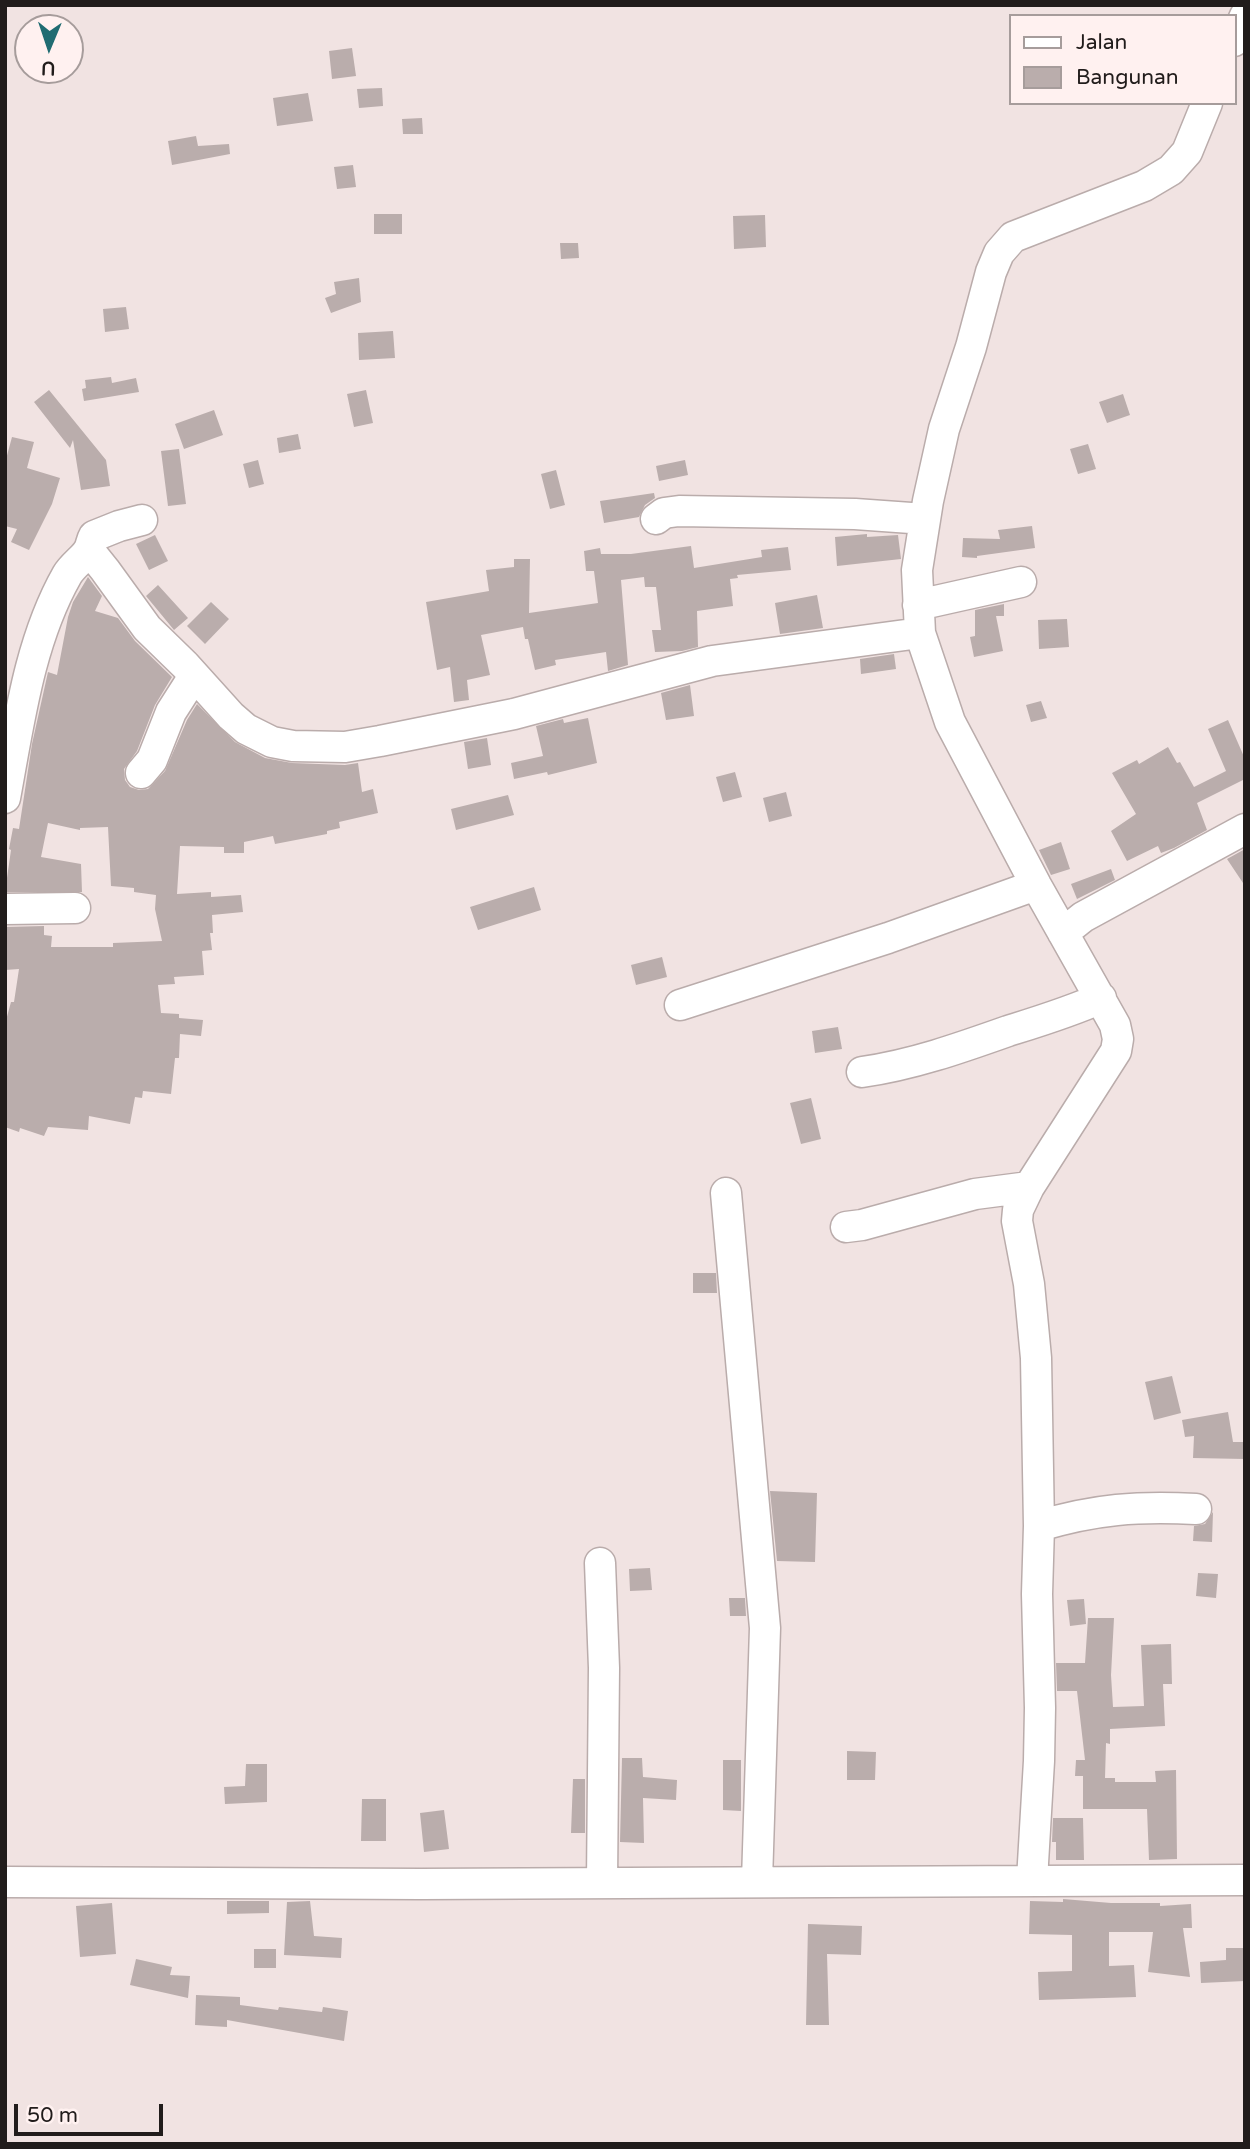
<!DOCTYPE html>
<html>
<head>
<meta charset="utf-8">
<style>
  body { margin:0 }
  #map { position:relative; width:1250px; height:2149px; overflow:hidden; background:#f1e3e2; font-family:"Varela Round",sans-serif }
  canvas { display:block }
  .frame { position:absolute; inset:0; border:7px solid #211c1b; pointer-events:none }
  .legend { position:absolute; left:1009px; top:14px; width:228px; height:91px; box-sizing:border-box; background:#fff1f0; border:2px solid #a69c9b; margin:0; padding:9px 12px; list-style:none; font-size:21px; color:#211c1b }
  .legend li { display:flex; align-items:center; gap:14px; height:35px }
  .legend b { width:35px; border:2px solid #a69c9b }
  .north { position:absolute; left:14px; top:14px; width:70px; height:70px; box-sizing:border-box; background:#fff1f0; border:2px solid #a69c9b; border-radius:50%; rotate:182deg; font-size:19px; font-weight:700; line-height:28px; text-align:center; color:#211c1b }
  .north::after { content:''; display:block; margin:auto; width:24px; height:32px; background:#206c72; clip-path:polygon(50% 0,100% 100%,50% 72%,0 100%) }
  .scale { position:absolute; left:14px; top:2104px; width:149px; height:32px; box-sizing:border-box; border:4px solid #211c1b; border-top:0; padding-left:9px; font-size:21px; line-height:24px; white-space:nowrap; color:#211c1b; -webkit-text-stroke:5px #fff1f0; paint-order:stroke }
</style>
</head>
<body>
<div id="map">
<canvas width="1250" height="2149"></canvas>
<div class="frame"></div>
<ul class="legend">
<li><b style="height:9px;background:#fff"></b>Jalan</li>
<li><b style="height:19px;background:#baadac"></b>Bangunan</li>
</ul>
<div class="north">U</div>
<div class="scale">50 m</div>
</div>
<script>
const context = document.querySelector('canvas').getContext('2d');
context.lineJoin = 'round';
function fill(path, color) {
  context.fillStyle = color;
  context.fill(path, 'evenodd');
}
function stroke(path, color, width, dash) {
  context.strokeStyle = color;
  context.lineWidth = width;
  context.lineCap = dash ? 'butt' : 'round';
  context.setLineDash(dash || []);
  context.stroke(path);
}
const building = new Path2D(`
  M352 48 356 76 332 79 329 51Z
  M382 88 383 106 359 108 357 89Z
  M308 93 313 121 277 126 273 98Z
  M422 118 423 134H403L402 119Z
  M196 136 198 146 229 144 230 154 172 165 168 141Z
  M353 165 356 187 337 189 334 167Z
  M374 214H402V234H374Z
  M765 215 766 247 734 249 733 216Z
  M560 243H578L579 258 561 259Z
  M359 278 361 302 331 313 325 298 336 294 334 282Z
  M126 307 129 329 105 332 103 309Z
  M393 331 395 358 359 360 358 333Z
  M111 377 112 383 136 378 139 392 84 401 82 389 86 388 85 380Z
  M49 390 106 460 110 486 81 490 73 440 70 448 34 402Z
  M366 390 373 423 354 427 347 394Z
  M1123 394 1130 415 1107 423 1099 402Z
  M214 410 223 435 184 449 175 424Z
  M298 434 301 449 279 453 277 438Z
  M12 437 34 442 27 468 60 478 52 504 29 550 11 542 17 529 5 526V463Z
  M1088 444 1096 469 1078 474 1070 449Z
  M179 449 186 504 168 506 161 451Z
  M258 460 264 484 249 488 243 464Z
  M685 460 688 475 659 481 656 466Z
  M556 470 565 505 550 509 541 474Z
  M654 493 655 498 645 505 639 517 604 523 600 501Z
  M1032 526 1035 548 977 556V558L962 557 963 538 1000 539 998 530Z
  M867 534V537L898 535 901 559 837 566 835 537Z
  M155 535 168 561 149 570 136 544Z
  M691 546 694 568 762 557 761 550 788 547 791 570 737 575 738 578 730 579 733 606 697 611 698 647 682 651 655 652 652 630H661L656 587H645L644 577 621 580 628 665 608 671 606 652 555 660 556 665 535 670 528 639H525L523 627 481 635 490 675 467 680 469 700 454 702 450 667 437 670 426 602 489 591 486 570 514 567V559H530L529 613 598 603 594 571H586L584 551 600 548 601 554H631Z
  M88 577 102 596 95 611 118 618 135 641 172 677 155 705 137 751 124 769 125 780 130 787 139 790 148 789 165 771 187 720 197 704 235 742 265 758 292 763 345 765 358 763 362 792 373 789 378 813 339 822 340 828 327 831V834L275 844 273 836 244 842V853H224V847L180 846 177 894 211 892V897L241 895 243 912 212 915 213 933H210L212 950 202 951 204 975 174 977 175 984 158 985 161 1013 179 1014V1018L203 1020 201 1036 180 1034 179 1058H175L171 1094 143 1091 142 1098 135 1097 130 1124 89 1116 88 1130 48 1127 44 1136 20 1128 19 1132 5 1127V1024L11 1002H14L19 969 5 970V927L44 926V935L52 936 51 947H113V943L162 941 155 909 156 895 134 892V888L111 886 108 827 80 828V830L48 823 41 857 81 864 82 892H5L11 850 9 849 13 828 19 829 32 744 48 672 57 675 68 617 73 602Z
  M158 585 188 618 174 630 146 596Z
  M817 595 823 628 780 634 775 603Z
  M211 602 229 619 205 644 187 626Z
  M1004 604V616H996L1003 651 974 657 970 637 975 636V610Z
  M1067 619 1069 647 1039 649 1038 620Z
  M894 654 896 669 861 674 860 659Z
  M690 685 694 716 666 720 661 693Z
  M1041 701 1047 718 1031 722 1026 705Z
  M588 718 597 763 548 775 547 772 514 779 511 763 543 756 536 726 563 719 564 723Z
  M1228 720 1245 759V779L1197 803 1207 830 1174 848 1161 853 1158 846 1127 861 1111 831 1136 814 1112 773 1137 760 1139 764 1168 747 1177 763 1180 762 1194 787 1226 771 1208 729Z
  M487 738 491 765 468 769 464 742Z
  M735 772 742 797 723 802 716 777Z
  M786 792 792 816 769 822 763 798Z
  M508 795 514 815 456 830 451 809Z
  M1061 842 1070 869 1051 875 1039 850Z
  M1245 849V886L1227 859Z
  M1111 869 1115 880 1077 899 1071 884Z
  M534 887 541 910 478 930 470 907Z
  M662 957 667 977 636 985 631 965Z
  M838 1027 842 1049 815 1053 812 1031Z
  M811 1098 821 1139 801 1144 790 1103Z
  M693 1273H716L717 1293H693Z
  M1172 1376 1181 1413 1154 1420 1145 1382Z
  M1228 1412 1233 1442H1245V1459L1193 1458 1194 1436 1185 1437 1182 1420Z
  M770 1491 817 1493 815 1562 777 1561Z
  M1213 1512 1212 1542 1193 1541 1194 1526 1205 1524Z
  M650 1568 652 1590 630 1591 629 1569Z
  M1198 1573 1218 1574 1216 1598 1196 1596Z
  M729 1598H745L746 1616H730Z
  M1084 1599 1086 1624 1070 1626 1067 1600Z
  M1088 1618H1114L1111 1675 1113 1707 1144 1706 1141 1645 1171 1644 1172 1684H1163L1165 1726 1110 1729V1744L1106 1743 1105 1778H1115V1782H1156L1155 1771 1176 1770 1177 1859 1149 1860 1147 1809H1083V1776H1075L1076 1760H1085L1077 1691H1057L1056 1663H1085Z
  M847 1751 876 1752 875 1780H847Z
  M622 1758H642L643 1777 677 1780 676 1800 643 1798 644 1843 620 1842Z
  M723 1760H741V1811L723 1810Z
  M246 1764H267V1802L225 1804 224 1787 245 1786Z
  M573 1779H585V1833H571Z
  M362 1799H386V1841H361Z
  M444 1810 449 1849 424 1852 420 1813Z
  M1053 1818H1083L1084 1860H1056V1842H1052Z
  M1063 1899 1111 1903H1160V1906L1191 1904 1192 1928H1183L1190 1977 1148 1972 1153 1932H1109V1966L1134 1965 1136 1997 1039 2000 1038 1972 1072 1971V1935L1029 1934 1030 1901 1063 1902Z
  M227 1901H269V1913L227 1914Z
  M310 1901 314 1936 342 1938 341 1958 284 1955 287 1902Z
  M112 1903 116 1954 80 1957 76 1906Z
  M808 1924 862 1926 861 1955 827 1954 829 2025H806Z
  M1226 1948H1245V1981L1201 1983 1200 1962 1226 1960Z
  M254 1949H276V1968H254Z
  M136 1959 172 1967 170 1975 190 1976 188 1998 130 1985Z
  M196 1995 240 1997V2005L278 2010 279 2007 322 2012 323 2007 348 2011 344 2041 227 2020V2027L195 2025Z`);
const minor = new Path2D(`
  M1234 41 1245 16
  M656 519 664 513 679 511 855 514 925 519
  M88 552 93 555 105 570 147 628 185 665 231 716 246 729 272 742 293 746 345 747 380 741 514 714 712 661 920 633
  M918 605 1021 582
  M141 773 152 760 171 712 194 676
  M5 798C19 723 29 642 67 575 72 566 84 558 88 551 91 547 91 541 94 536L119 526 142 520
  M5 909 75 908
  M1063 933 1083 917 1245 829
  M680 1005 888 938 1036 885
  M862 1072C912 1065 960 1048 1008 1031 1040 1021 1070 1012 1101 998
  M726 1193 765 1628 757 1881
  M846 1227 862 1225 975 1194 1029 1187
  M1039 1526C1095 1509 1138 1506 1196 1509
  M600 1563 604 1668 602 1882
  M1032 1880 1039 1761 1040 1708 1037 1594 1039 1526 1036 1358 1029 1284 1017 1221 1018 1210 1029 1187 1116 1051 1118 1039 1115 1025 1036 885 950 722 920 633 917 570 928 501 944 429 971 347 991 272 999 253 1013 237 1144 186 1171 170 1187 152 1207 103
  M5 1882 421 1884 1245 1880`);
fill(building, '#baadac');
stroke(minor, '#baacab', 33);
stroke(minor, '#fff', 30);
</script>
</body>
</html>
